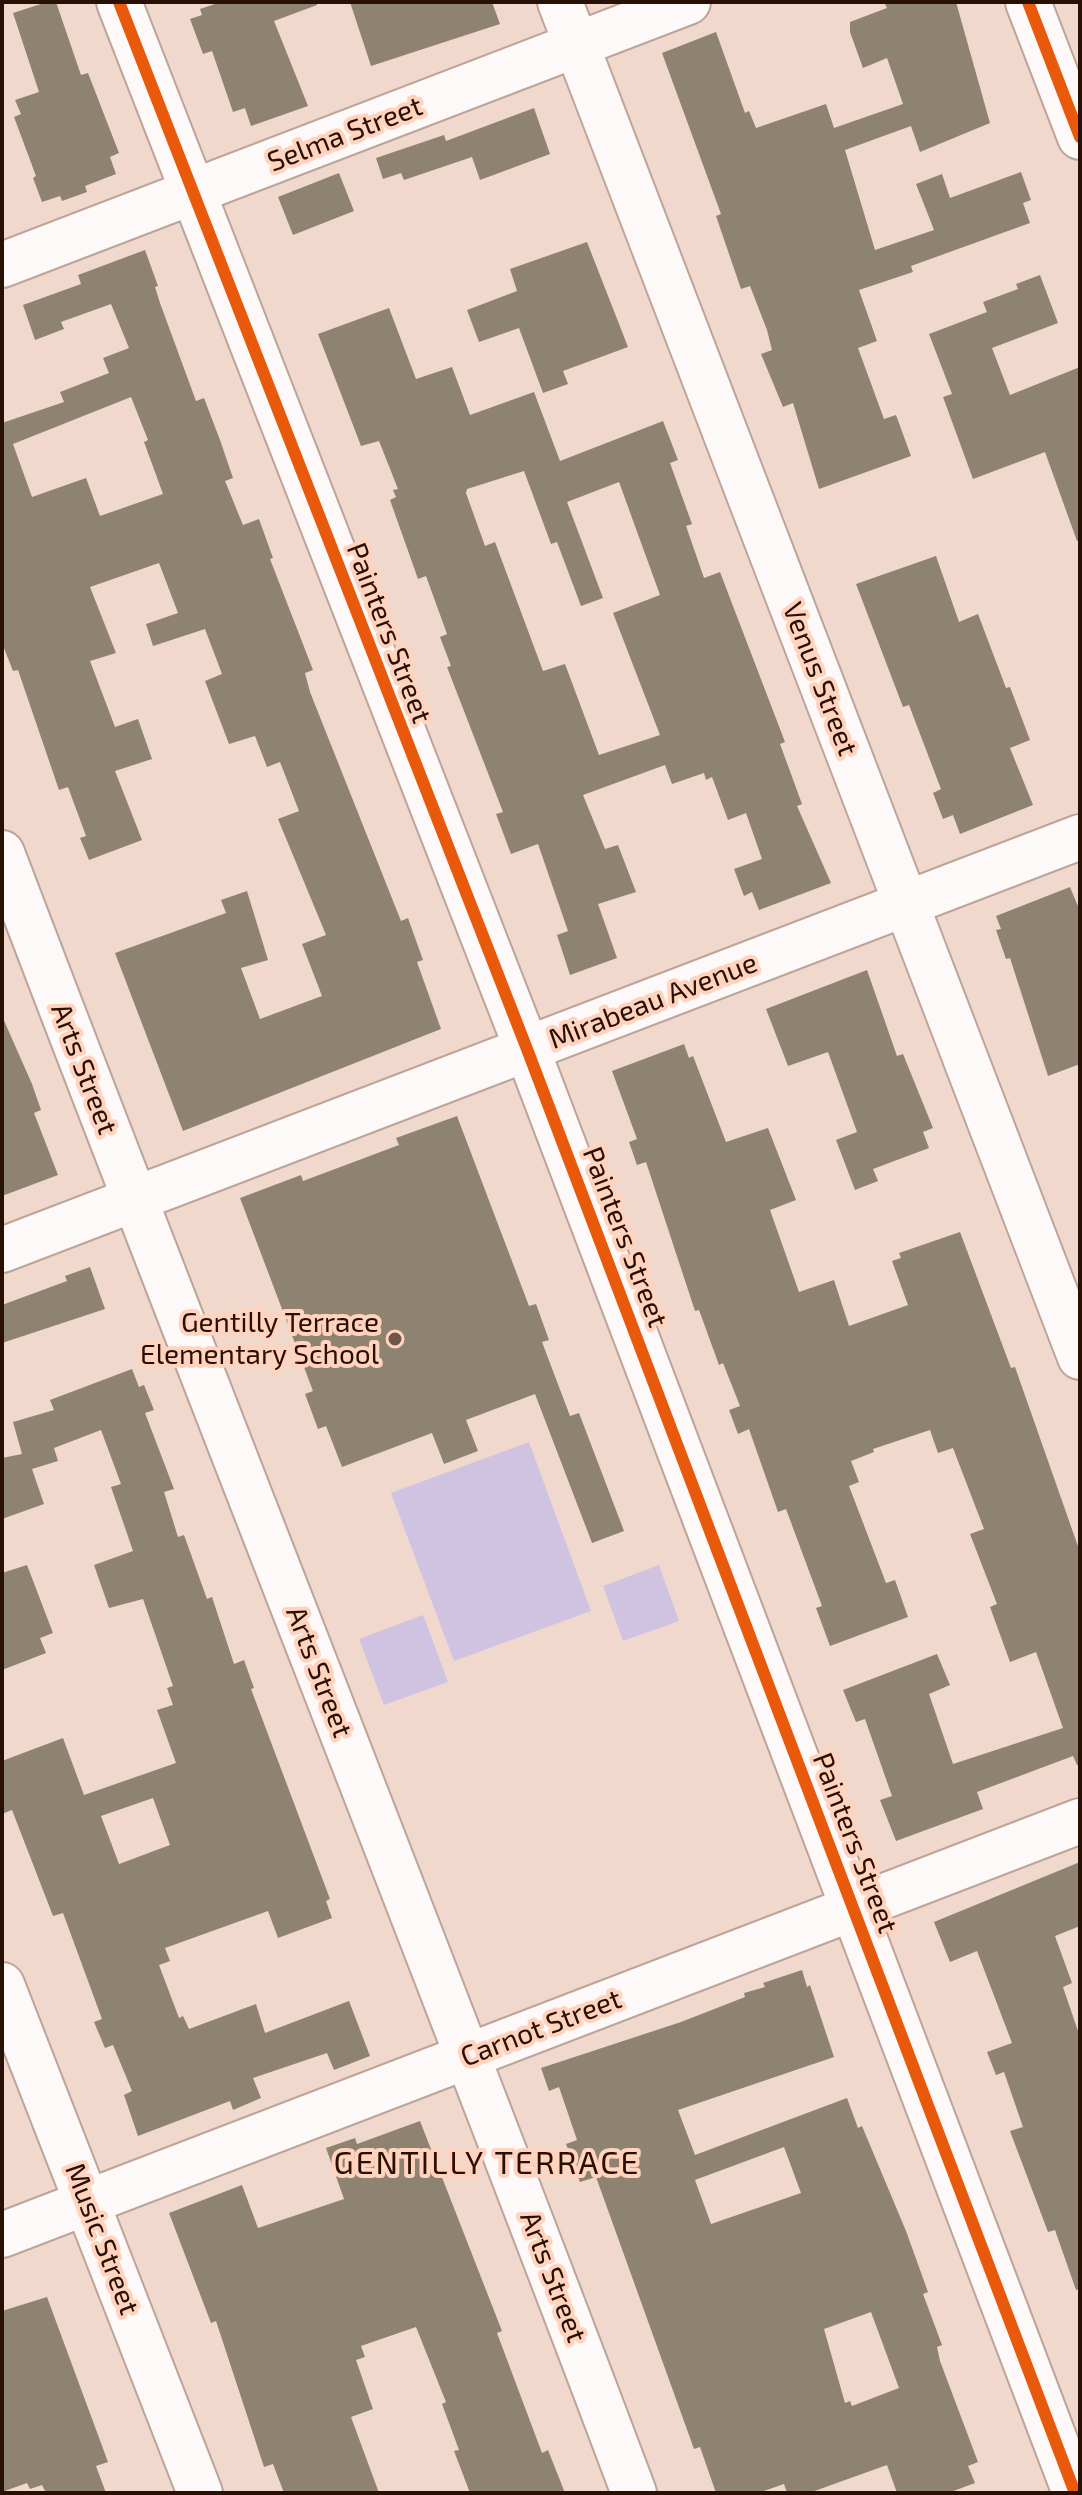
<!DOCTYPE html>
<html>
<head>
<meta charset="utf-8">
<style>
  body { margin:0 }
  #map { position:relative; width:1082px; height:2495px; overflow:hidden; background:#f0d8cd; font-family:"Exo 2",sans-serif }
  canvas { display:block }
  .frame { position:absolute; inset:0; border:4px solid #291004; pointer-events:none }
</style>
</head>
<body>
<div id="map">
<canvas width="1082" height="2495"></canvas>
<div class="frame"></div>
</div>
<script>
const context = document.querySelector('canvas').getContext('2d');
context.lineJoin = 'round';
function fill(path, color) {
  context.fillStyle = color;
  context.fill(path, 'evenodd');
}
function stroke(path, color, width, dash) {
  context.strokeStyle = color;
  context.lineWidth = width;
  context.lineCap = dash ? 'butt' : 'round';
  context.setLineDash(dash || []);
  context.stroke(path);
}
function write(font, color, halo, rows, align = 'center') {
  context.font = font + ' "Exo 2",sans-serif';
  context.lineWidth = 8;
  context.setLineDash([]);
  context.textBaseline = 'middle';
  context.strokeStyle = halo;
  context.fillStyle = color;
  for (const [text, x, y, turn = 0] of rows) {
    context.save();
    context.translate(x, y);
    context.rotate((+turn || 0) * Math.PI / 180);
    context.textAlign = isNaN(turn) ? turn : align;
    if (halo) context.strokeText(text, 0, 0);
    context.fillText(text, 0, 0);
    context.restore();
  }
}
const green = new Path2D(`
  M529 1442 591 1611 454 1661 391 1493Z
  M659 1565 679 1621 623 1641 603 1586Z
  M423 1615 448 1682 384 1705 359 1639Z`);
const building = new Path2D(`
  M47 2H56L81 75 88 73 119 153 110 157 116 174 85 186 87 192 62 201 60 196 42 202 33 178 36 176 14 117 21 114 15 100 39 92 13 13Z
  M221 2H317V5L274 21 308 106 251 126 245 108 233 112 212 51 203 54 190 19 202 15 200 9Z
  M350 2H492L500 24 371 66Z
  M884 2H956L990 123 920 152 911 126 845 150 875 250 934 230 916 184 942 174 950 198 1021 172 1031 200 1023 203 1030 223 911 266 913 272 859 290 877 341 858 348 884 419 896 415 911 456 819 489 793 403 783 407 761 354 772 350 767 330 750 286 741 289 716 216 721 214 662 53 716 32 745 113 749 111 756 128 826 104 834 128 903 104 887 58 863 68 850 32V22L887 8Z
  M534 108 550 154 480 180 472 157 404 180 401 173 383 179 376 158 444 135 446 141Z
  M339 173 354 211 293 235 278 197Z
  M587 242 628 347 563 371 568 384 543 393 519 328 479 342 467 310 517 291 510 269Z
  M145 250 158 286 155 287 160 303 196 401 204 398 220 440 233 478 225 481 243 525 259 519 273 558 270 559 313 670 305 673 310 692 401 921 408 918 423 960 417 962 441 1029 183 1131 115 953 226 913 221 900 247 891 268 960 241 968 260 1019 322 996 302 944 326 935 278 819 299 811 280 762 267 767 255 736 229 744 205 681 222 674 205 629 153 646 146 624 178 613 159 563 90 587 116 653 90 661 115 727 138 719 152 759 115 771 142 840 89 860 80 838 86 836 68 787 59 790 18 670 13 671 2 643V423L64 402 60 392 109 373 103 358 129 348 111 304 61 322 64 329 35 340 23 305 81 284 78 275ZM131 397 148 440 144 442 163 494 100 516 86 478 32 497 13 444Z
  M1040 275 1058 323 992 348 1010 395 1080 367V540L1077 541 1045 452 973 479 943 397 952 394 929 334 987 312 983 302 1018 289 1016 284Z
  M389 308 416 379 452 367 470 415 534 392 560 461 663 421 678 460 670 463 692 524 686 526 704 578 720 572 785 742 780 744 802 804 797 806 831 883 759 910 752 892 744 896 734 869 762 859 746 813 728 820 712 777 706 780 704 773 672 784 665 765 583 795 605 849 618 845 636 892 598 904 617 958 570 975 557 935 568 931 538 844 511 854 496 814 503 812 447 667 451 666 440 637 447 634 426 576 418 579 390 500 396 497 393 490 398 489 379 441 361 446 318 334ZM524 471 551 544 557 542 581 606 603 598 567 502 619 482 660 595 613 613 660 735 599 755 565 664 543 671 495 542 485 546 466 493 467 489Z
  M936 556 959 622 978 614 1006 688 1010 687 1030 740 1010 748 1033 805 960 834 953 815 943 819 933 793 941 789 909 705 903 707 856 584Z
  M1070 887 1080 911V1064L1048 1076 1010 958 1006 959 996 930 1001 929 996 916Z
  M867 970 897 1056 903 1054 933 1128 923 1132 929 1148 873 1169 878 1181 855 1190 836 1140 857 1132 828 1052 788 1066 766 1009Z
  M2 1016 32 1084 41 1110 34 1113 58 1175 2 1196Z
  M684 1044 689 1058 693 1056 726 1142 768 1128 796 1200 770 1210 799 1292 834 1280 849 1326 908 1305 892 1261 901 1258 899 1253 960 1232 1011 1368 1015 1367 1080 1552V1765H1077L1073 1756 977 1792 983 1809 896 1841 880 1800 892 1796 865 1719 856 1722 843 1690 937 1654 950 1685 929 1694 953 1764 1063 1728 1036 1652 1010 1662 990 1607 997 1604 970 1534 984 1529 953 1448 938 1453 930 1430 873 1449 874 1452 851 1461 859 1482 849 1486 886 1583 895 1580 908 1617 830 1646 816 1608 822 1606 786 1509 778 1512 749 1429 738 1434 729 1410 740 1406 723 1363 719 1365 699 1310 695 1311 646 1162 637 1165 629 1142 637 1139 612 1071Z
  M457 1116 529 1306 536 1304 549 1340 542 1342 570 1416 579 1413 624 1531 592 1543 535 1394 466 1420 478 1451 444 1464 432 1433 342 1467 326 1426 318 1429 305 1394 313 1391 240 1198 301 1175 303 1181 399 1145 396 1138Z
  M90 1267 105 1309 2 1343V1305L67 1281 65 1276Z
  M132 1369 139 1387 144 1385 154 1410 145 1413 174 1489 164 1492 178 1537 184 1535 207 1599 212 1597 234 1664 244 1660 254 1688 251 1689 330 1899 326 1901 332 1918 278 1938 268 1911 165 1948 170 1961 159 1965 179 2018 183 2016 189 2029 256 2004 265 2033 349 2001 370 2056 334 2070 327 2053 253 2078 261 2098 233 2110 230 2101 138 2136 124 2095 132 2091 113 2045 105 2048 94 2022 102 2019 63 1913 53 1916 12 1810 2 1814V1761L63 1738 84 1795 176 1763 157 1710 173 1705 167 1688 173 1686 143 1599 109 1608 94 1565 133 1551 111 1487 121 1484 101 1430 54 1448 58 1461 32 1469 44 1504 2 1519V1458L22 1454 13 1422 54 1410 50 1400ZM153 1798 170 1845 119 1864 101 1816Z
  M27 1565 53 1633 40 1638 46 1653 2 1670V1573Z
  M1080 1862V1926L1055 1936 1072 1983 1063 1987 1080 2037V2289L1076 2290 1055 2230 1048 2232 1010 2131 1023 2127 1004 2072 996 2075 987 2052 1012 2043 977 1951 950 1962 934 1922Z
  M802 1970 807 1987 810 1985 834 2057 678 2110 695 2155 847 2098 858 2128 862 2126 906 2231 928 2292 923 2294 942 2345 937 2347 940 2361 978 2462 968 2466 975 2483 948 2493H897L887 2465 809 2493H787L784 2484 758 2493H716L700 2447 694 2449 596 2177 580 2182 566 2144 577 2140 559 2087 549 2091 541 2068 681 2022 745 1997 744 1993 765 1987 763 1983ZM784 2147 801 2193 711 2224 695 2180ZM871 2312 899 2388 852 2406 850 2401 845 2403 824 2329Z
  M420 2121 502 2331 497 2333 542 2453 548 2450 565 2493H470L454 2451 459 2450 442 2404 446 2402 416 2327 361 2346 365 2357 356 2360 373 2409 351 2417 379 2493H284L273 2464 264 2467 216 2321 211 2323 169 2213 242 2185 258 2228 344 2199 326 2148 355 2138 357 2144Z
  M47 2297 108 2462 96 2466 106 2493H46L42 2485 30 2489 27 2483 2 2492V2311Z`);
const minor = new Path2D(`
  M119 2 527 1049 1075 2493
  M560 2 1080 1357
  M1028 2 1080 137
  M2 265 688 2
  M2 853C210 1401 428 1944 634 2493
  M2 1250 1080 837
  M2 1985 200 2493
  M2 2235 1080 1821`);
const cycleway = new Path2D(`
  M119 2 527 1049 1075 2493
  M1028 2 1080 137`);
const markers = [
  [395,1339,8,"#6f564a"]
];
const streetNames = [
  ["Selma Street",345,134,-21],
  ["Painters Street",389,633,69],
  ["Venus Street",820,679,69],
  ["Mirabeau Avenue",653,1001,-21],
  ["Arts Street",84,1069,69],
  ["Painters Street",625,1237,69],
  ["Arts Street",319,1672,69],
  ["Painters Street",855,1843,69],
  ["Carnot Street",541,2028,-21],
  ["Music Street",102,2239,69],
  ["Arts Street",553,2277,69]
];
const poiNames = [
  ["Gentilly Terrace",379,1323],
  ["Elementary School",379,1355]
];
const quarterNames = [
  ["GENTILLY TERRACE",487,2163]
];
fill(green, '#d0c3e2');
fill(building, '#8e8371');
stroke(minor, '#bca499', 48);
stroke(minor, '#fdf9f8', 44);
stroke(cycleway, '#e8590c', 12);
for (const [x, y, r, color] of markers) {
  const dot = new Path2D();
  dot.arc(x, y, r, 0, 2 * Math.PI);
  context.fillStyle = color;
  context.fill(dot);
  stroke(dot, '#ffd3be', 3);
}
write('28px', '#291004', '#ffd3be', streetNames);
write('28px', '#291004', '#ffd3be', poiNames, 'right');
context.letterSpacing = '2px';
write('32px', '#291004', '#ffd3be', quarterNames);
context.letterSpacing = '0px';
</script>
</body>
</html>
